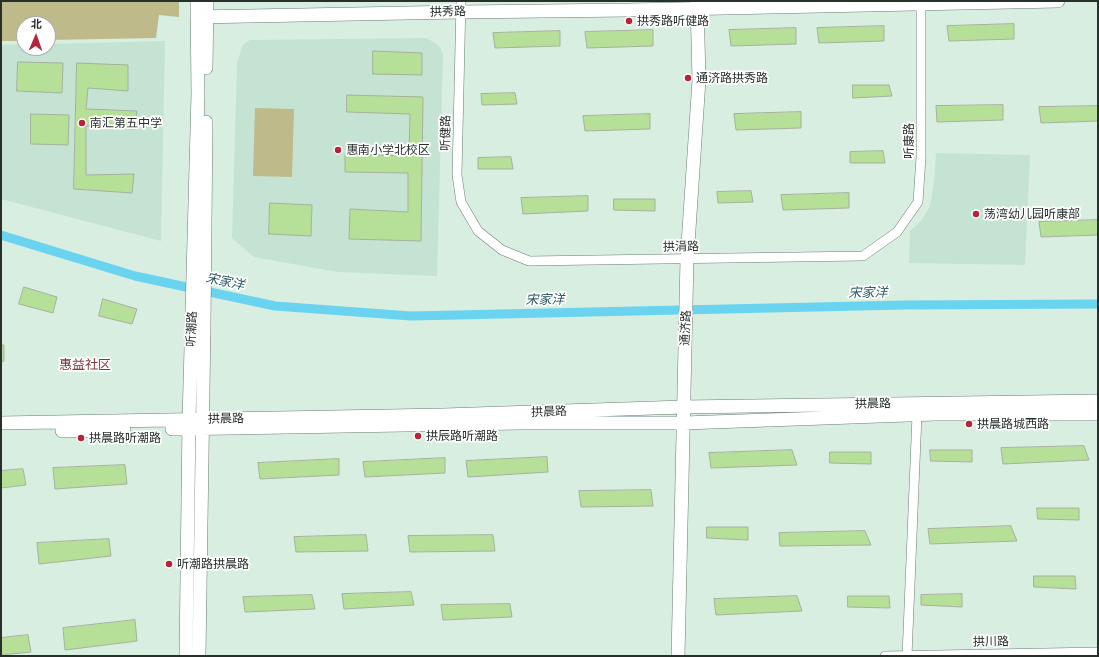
<!DOCTYPE html>
<html>
<head>
<meta charset="utf-8">
<style>
  body { margin:0 }
  #map { position:relative; width:1099px; height:657px; overflow:hidden; background:#d8eee1; font-family:Figtree,"Noto Sans SC",sans-serif }
  canvas { display:block }
  .frame { position:absolute; inset:0; border:2px solid #28302c; pointer-events:none }
  .north { position:absolute; left:16px; top:16px; width:40px; height:40px; box-sizing:border-box; background:#fff; border:1px solid #a9acab; border-radius:50%; rotate:2deg; font-size:11px; font-weight:700; line-height:16px; text-align:center; color:#28302c }
  .north::after { content:''; display:block; margin:auto; width:14px; height:18px; background:#b6243b; clip-path:polygon(50% 0,100% 100%,50% 72%,0 100%) }
</style>
</head>
<body>
<div id="map">
<canvas width="1099" height="657"></canvas>
<div class="frame"></div>
<div class="north">北</div>
</div>
<script>
const context = document.querySelector('canvas').getContext('2d');
context.lineJoin = 'round';
function fill(path, color) {
  context.fillStyle = color;
  context.fill(path, 'evenodd');
}
function stroke(path, color, width, dash) {
  context.strokeStyle = color;
  context.lineWidth = width;
  context.lineCap = dash ? 'butt' : 'round';
  context.setLineDash(dash || []);
  context.stroke(path);
}
function write(font, color, halo, rows, align = 'center') {
  context.font = font + ' Figtree,"Noto Sans SC",sans-serif';
  context.lineWidth = 3.5;
  context.setLineDash([]);
  context.textBaseline = 'middle';
  context.strokeStyle = halo;
  context.fillStyle = color;
  for (const [text, x, y, turn = 0] of rows) {
    context.save();
    context.translate(x, y);
    context.rotate((+turn || 0) * Math.PI / 180);
    context.textAlign = isNaN(turn) ? turn : align;
    if (halo) context.strokeText(text, 0, 0);
    context.fillText(text, 0, 0);
    context.restore();
  }
}
const built = new Path2D(`
  M426 38 437 44 440 47 443 55 437 276 337 272 254 257 232 238 237 62 243 45 250 40Z
  M165 41 161 241 1 199V45L24 44V48H48V44Z
  M936 153 1030 155 1025 265 909 263 910 231 921 221 930 206 934 181Z`);
const green = new Path2D(`
  M1 1H179V17L159 15 156 38 48 40V24H24V41H1Z
  M255 108 294 109 292 177 253 176Z`);
const canal = new Path2D(`
  M1 235 135 276 275 306 411 316 905 305 1098 304`);
const building = new Path2D(`
  M1014 24V39L949 41 947 26Z
  M884 26V41L819 43 817 28Z
  M796 28V44L731 46 729 30Z
  M653 30V46L587 48 585 32Z
  M560 31V46L495 48 493 33Z
  M373 51 422 53V75L373 74Z
  M18 62 63 63 62 93 17 91Z
  M77 63 128 65V91L88 88 86 109 137 111 135 129 86 126V175L134 174 132 193 74 189Z
  M853 85H889L892 96 853 98Z
  M515 93 517 104 482 105 481 94Z
  M347 95 423 97 421 241 349 239 350 209 408 212V173L345 172V154L409 156 410 114 347 112Z
  M1003 105V120L937 122 936 106Z
  M1098 106V121L1041 123 1039 107Z
  M801 112V128L736 130 734 114Z
  M31 114 69 115 68 145 31 144Z
  M650 114V129L585 131 583 116Z
  M883 151 885 163H850V152Z
  M511 157 513 169H478V158Z
  M751 191 753 202 718 203 717 192Z
  M849 193V208L783 210 781 195Z
  M588 196V211L523 214 521 198Z
  M614 199H655V211L614 210Z
  M270 203 312 205 311 236 269 234Z
  M1098 220V235L1041 237 1039 222Z
  M24 287 57 297 53 313 19 304Z
  M103 299 137 309 132 324 99 316Z
  M1 345H4V361L1 362Z
  M1084 446 1089 460 1003 464 1001 448Z
  M792 450 797 465 711 468 709 453Z
  M930 450H972V462L931 461Z
  M830 452H871V464L830 463Z
  M547 457 548 472 468 477 466 461Z
  M445 458V473L365 477 363 462Z
  M339 459V475L260 479 258 463Z
  M125 465 127 484 55 489 53 468Z
  M23 469 26 485 1 488V471Z
  M651 490 653 506 581 507 579 491Z
  M1037 508H1079V520L1038 519Z
  M1011 526 1017 541 930 544 928 529Z
  M707 527H748V540L707 538Z
  M865 531 871 545 780 546 779 533Z
  M366 535 368 551 296 552 294 537Z
  M493 535 495 551 410 552 408 536Z
  M109 539 111 556 39 564 37 543Z
  M1034 576H1075L1076 589 1034 587Z
  M411 592 414 605 344 609 342 594Z
  M962 594V607L921 605V595Z
  M312 595 315 609 245 612 243 597Z
  M797 596 802 611 716 615 714 599Z
  M848 596H889L890 608 848 607Z
  M510 604 512 617 443 620 441 605Z
  M135 620 137 641 65 650 63 628Z
  M28 635 31 652 1 655V638Z`);
const street = new Path2D(`
  M461 1 457 175 461 202 478 231 502 250 529 261 863 256 897 232 918 202 921 157V1
  M885 656 1098 652
  M907 656 917 415`);
const secondary = new Path2D(`
  M197 17 460 12 629 10 1058 1
  M206 68 207 1
  M1 423 444 415 684 407 1098 401
  M172 429 520 423H684L936 414H1098
  M62 431 124 430
  M186 656 189 420 198 94 197 1
  M199 656 204 324 206 122
  M678 656 687 259 699 80 697 1`);
const markers = [
  [629,21,4,"#b6243b"],
  [688,78,4,"#b6243b"],
  [82,123,4,"#b6243b"],
  [338,150,4,"#b6243b"],
  [976,214,4,"#b6243b"],
  [969,424,4,"#b6243b"],
  [418,436,4,"#b6243b"],
  [81,438,4,"#b6243b"],
  [169,564,4,"#b6243b"]
];
const streetNames = [
  ["拱秀路",448,12,-1],
  ["听健路",446,133,-89],
  ["听康路",909,141,-90],
  ["拱涓路",681,247,-1],
  ["通济路",686,328,-88],
  ["听潮路",192,329,-88],
  ["拱晨路",873,404,-1],
  ["拱晨路",549,412,-2],
  ["拱晨路",226,419,-1],
  ["拱川路",991,642,-1]
];
const poiNames = [
  ["拱秀路听健路",637,21],
  ["通济路拱秀路",696,78],
  ["南汇第五中学",90,123],
  ["惠南小学北校区",346,150],
  ["荡湾幼儿园听康部",984,214],
  ["拱晨路城西路",977,424],
  ["拱辰路听潮路",426,436],
  ["拱晨路听潮路",89,438],
  ["听潮路拱晨路",177,564]
];
const waterNames = [
  ["宋家洋",225,282,12],
  ["宋家洋",868,293,-1],
  ["宋家洋",545,300,-1]
];
const neighbourhoodNames = [
  ["惠益社区",85,365]
];
fill(built, '#c5e3d2');
fill(green, '#beba8a');
stroke(canal, '#69d3f0', 9);
fill(building, '#b6df97');
stroke(building, '#a6b19f', 1);
stroke(street, '#6a7d72', 10);
stroke(secondary, '#6a7d72', 14);
stroke(street, '#fff', 9);
stroke(secondary, '#fff', 13);
for (const [x, y, r, color] of markers) {
  const dot = new Path2D();
  dot.arc(x, y, r, 0, 2 * Math.PI);
  context.fillStyle = color;
  context.fill(dot);
  stroke(dot, '#fff', 1.5);
}
write('12px', '#28302c', '#fff', streetNames);
write('12px', '#28302c', '#fff', poiNames, 'left');
write('italic 13px', '#295763', '#fff', waterNames);
write('13px', '#81393d', '#fff', neighbourhoodNames);
</script>
</body>
</html>
